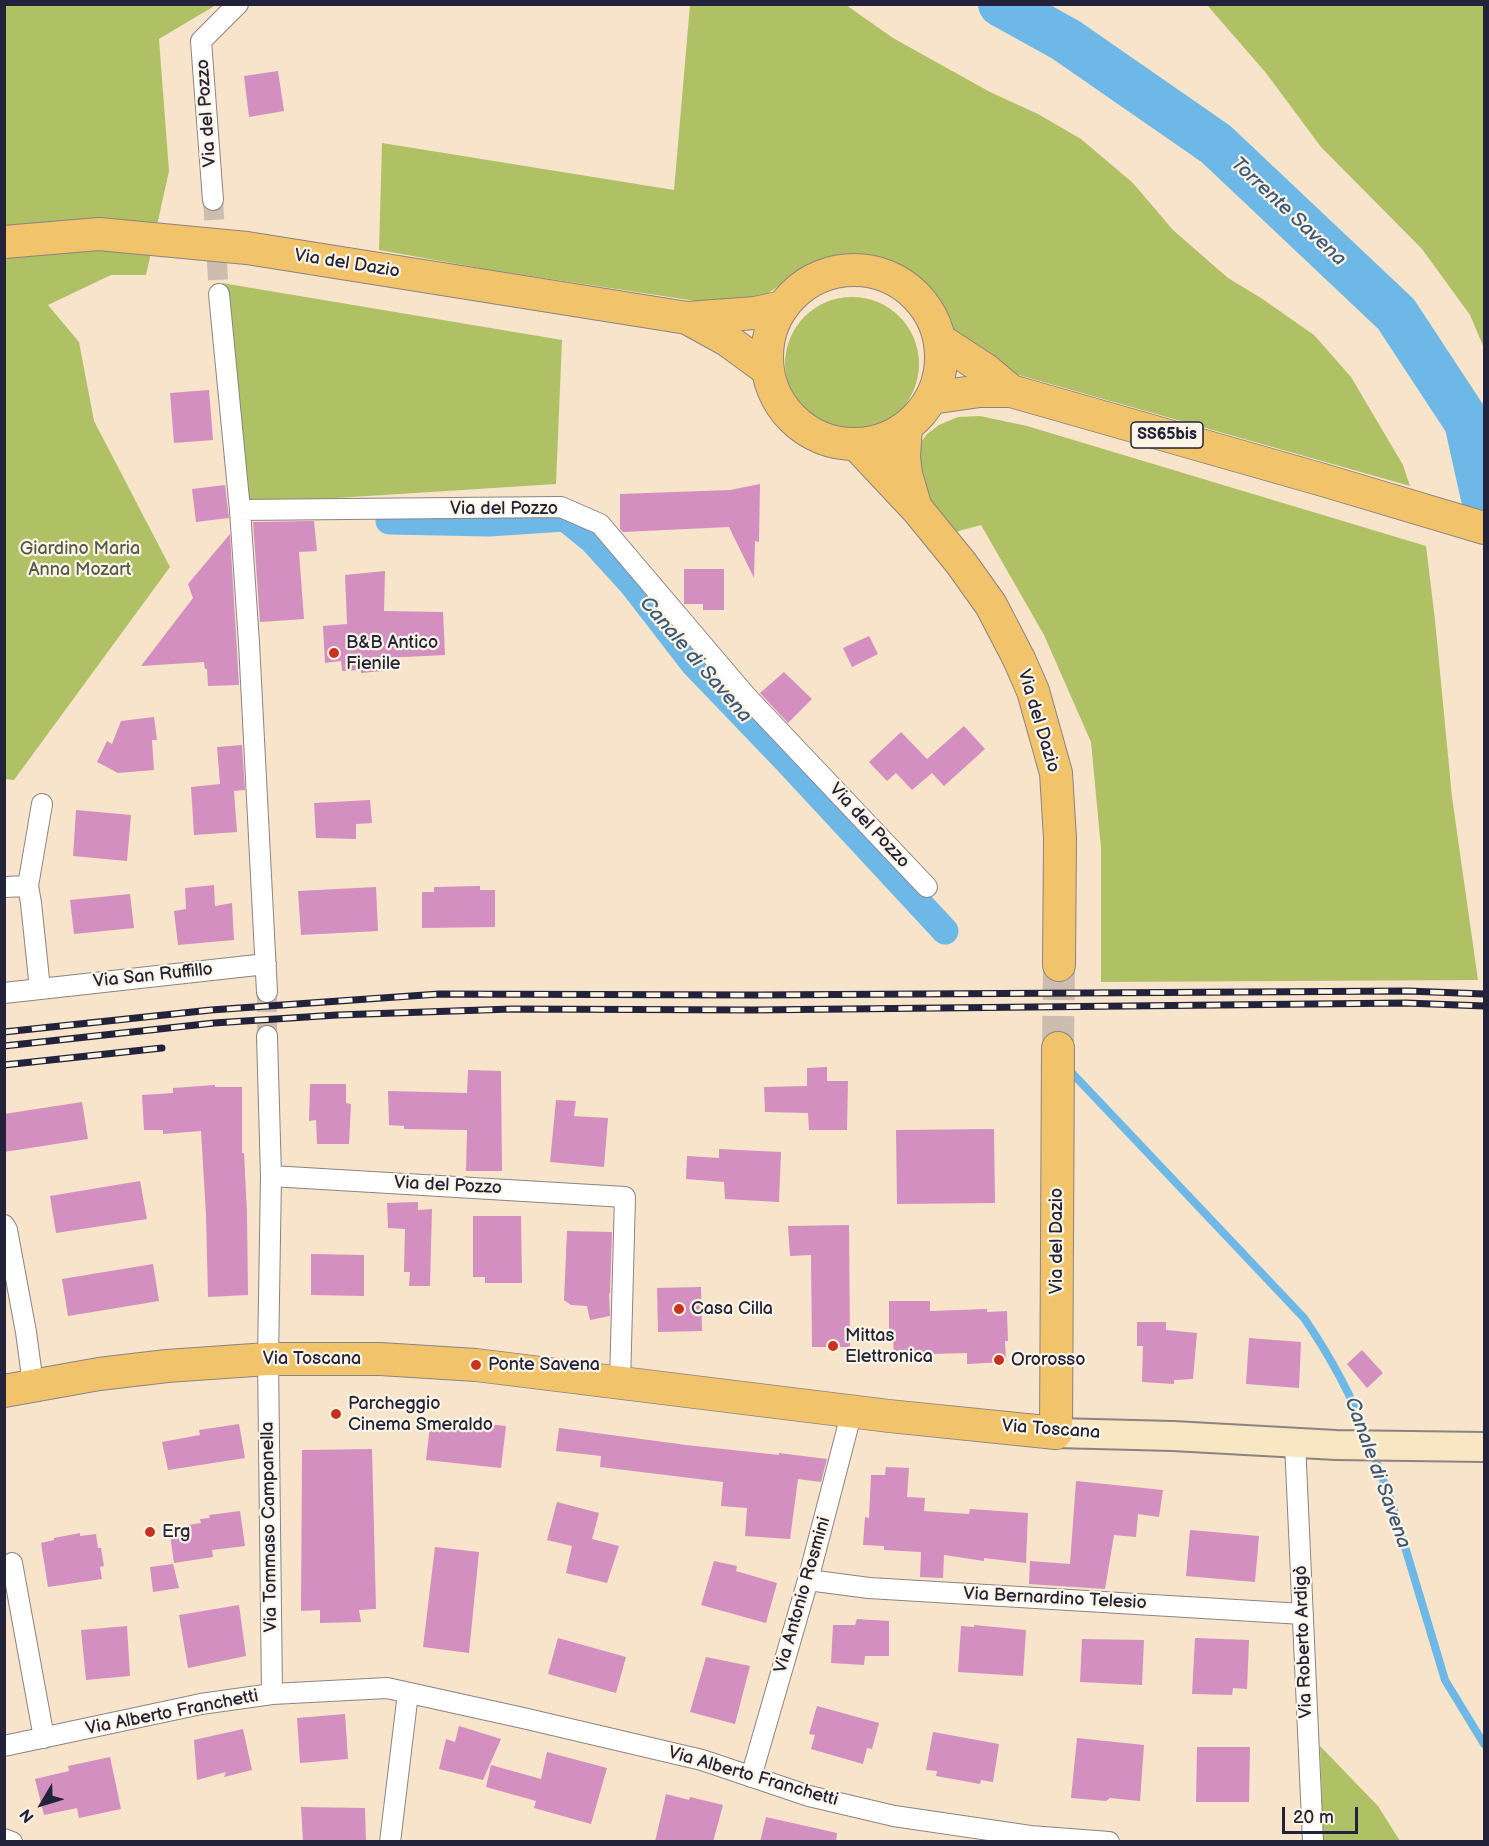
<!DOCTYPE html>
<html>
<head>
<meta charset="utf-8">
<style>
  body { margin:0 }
  #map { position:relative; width:1489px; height:1846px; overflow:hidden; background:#f7e4cb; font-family:"Balsamiq Sans",sans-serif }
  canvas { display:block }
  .frame { position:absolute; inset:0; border:6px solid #22223b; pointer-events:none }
  .north { position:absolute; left:12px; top:1774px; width:60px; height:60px; -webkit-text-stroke:4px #fcf5e5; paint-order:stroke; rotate:232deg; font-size:16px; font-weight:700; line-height:24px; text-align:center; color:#22223b }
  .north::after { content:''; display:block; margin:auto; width:21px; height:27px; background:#22223b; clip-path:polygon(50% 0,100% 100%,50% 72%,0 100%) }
  .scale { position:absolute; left:1282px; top:1807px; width:76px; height:27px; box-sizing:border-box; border:3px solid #22223b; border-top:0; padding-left:8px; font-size:18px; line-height:21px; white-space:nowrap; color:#22223b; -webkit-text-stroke:4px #fcf5e5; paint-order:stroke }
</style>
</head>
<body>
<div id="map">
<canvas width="1489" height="1846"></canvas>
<div class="frame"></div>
<div class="north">N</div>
<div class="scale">20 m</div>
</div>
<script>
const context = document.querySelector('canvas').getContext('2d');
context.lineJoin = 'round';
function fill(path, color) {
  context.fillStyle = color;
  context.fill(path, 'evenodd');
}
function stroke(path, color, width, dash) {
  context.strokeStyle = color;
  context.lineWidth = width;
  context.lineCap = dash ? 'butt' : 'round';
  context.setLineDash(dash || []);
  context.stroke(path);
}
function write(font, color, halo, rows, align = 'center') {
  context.font = font + ' "Balsamiq Sans",sans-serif';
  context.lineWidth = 4.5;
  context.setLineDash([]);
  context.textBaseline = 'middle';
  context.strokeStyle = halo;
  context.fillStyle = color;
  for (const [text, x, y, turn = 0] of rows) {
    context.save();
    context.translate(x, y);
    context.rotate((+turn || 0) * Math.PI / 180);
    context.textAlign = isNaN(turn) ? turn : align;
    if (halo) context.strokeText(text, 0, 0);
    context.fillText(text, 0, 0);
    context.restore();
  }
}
const green = new Path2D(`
  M4 5H216L159 39 169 171 146 275H111L48 305 79 342 94 421 170 567 14 780 4 779Z
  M690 5H846L893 38 990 92 1038 114 1081 139 1133 183 1173 230 1228 278 1261 298 1314 335 1351 377 1403 465 1410 486 1001 370 949 329 940 309 927 292 910 278 888 266 871 261 849 259 815 265 797 273 767 294 722 305 491 270 379 250 382 143 674 190Z
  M1207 5H1484V348L1470 315 1422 249 1321 147 1266 73Z
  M222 283 562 340 556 484 243 504Z
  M785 364a67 67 0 1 1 134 0a67 67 0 1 1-134 0Z
  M980 416 1027 426 1426 546 1435 620 1452 797 1478 980 1101 982V848L1091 742 1044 635 981 525 955 532 917 484 916 449 927 434 939 425 958 417Z
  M1320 1746 1378 1806 1400 1841H1323Z`);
const stream = new Path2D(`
  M1073 1074 1304 1318C1330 1356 1352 1396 1368 1439
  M1372 1450 1393 1507 1445 1680 1484 1744`);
const canal = new Path2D(`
  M389 521 489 523 565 518 592 540 633 585 694 664 788 762 945 931`);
const river = new Path2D(`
  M1001 4 1066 40 1216 144 1396 314 1467 422 1484 498`);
const building = new Path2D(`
  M278 71 284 111 249 117 244 76Z
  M209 390 213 440 174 443 170 393Z
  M760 484 759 542 755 541 754 578 729 527 623 532 620 529V494L730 490Z
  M225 485 229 518 196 522 192 489Z
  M314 521 317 551 299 552 304 619 260 622 253 522Z
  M230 534 239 685 208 686 207 669H205L204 662 141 666 193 598 188 584Z
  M684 569H724V610H703V604H684Z
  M385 571 384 611 443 612 445 655 383 658V671L361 673V670L342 671 341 661 325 663 323 626 347 624 345 575Z
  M869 636 878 654 852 667 843 648Z
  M784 672 812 699 788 723 760 693Z
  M154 717 157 740H152L154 770 118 773 97 762 107 741 112 744 121 721Z
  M964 726 985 749 944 786 932 773 912 790 896 773 887 781 869 762 901 732 927 759Z
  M242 745 245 790 234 791 237 832 194 835 191 787 220 784 217 747Z
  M370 800 372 823 356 824V839L316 838 314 803Z
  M76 810 131 815 127 861 73 856Z
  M214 885 215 906 232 903 234 940 178 945 174 911 186 909 185 888Z
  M480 886V890H495V927L422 928V892H434V887Z
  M376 887 378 931 301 935 298 891Z
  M130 894 134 928 74 934 70 900Z
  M827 1067V1081H848L847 1130H809L808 1113 765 1112 764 1087 807 1086V1068Z
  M468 1070 501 1071 502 1171H466L467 1130 404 1129V1126L389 1125 388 1091 467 1093Z
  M310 1084H346V1103L351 1104 349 1144H317L316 1120 309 1121Z
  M215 1085V1087H242V1153H244L247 1213 248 1295 208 1297 206 1215 201 1131 163 1134V1130H144L142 1095 173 1093V1088Z
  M556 1100 576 1101 574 1116 608 1118 604 1167 550 1162Z
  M82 1102 88 1139 4 1152V1114Z
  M994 1129 995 1203 897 1204 896 1130Z
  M719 1149 781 1152 779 1202 725 1199 724 1182 686 1179 687 1156 719 1158Z
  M140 1181 147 1219 56 1233 50 1196Z
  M418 1202V1210L432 1209 430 1286H409L410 1272H404L405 1229 388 1228 387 1203Z
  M473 1216H521L522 1283H485V1277H473Z
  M849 1225 850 1347H812L811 1255 790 1256 788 1226Z
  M567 1231 612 1232 610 1294 609 1293 610 1316 590 1320 587 1306 571 1305 564 1300Z
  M311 1254 364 1255V1296L311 1295Z
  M153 1264 159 1301 68 1316 62 1279Z
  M701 1287 702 1331 658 1332 657 1288Z
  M889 1301H930V1311L987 1309V1312L1007 1311 1008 1341H1005L1006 1362 967 1364V1353L894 1355 893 1337H889Z
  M1137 1322H1166V1330L1197 1333 1193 1379 1174 1380V1384L1142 1382 1143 1346H1137Z
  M1249 1338 1301 1342 1299 1388 1246 1384Z
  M1362 1350 1383 1373 1367 1388 1347 1364Z
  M431 1418 506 1426 501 1468 426 1460Z
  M239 1424 245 1458 168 1470 162 1442 200 1435 199 1430Z
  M559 1428 686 1445 779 1455V1453L827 1459 821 1482 798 1479 790 1539 745 1536 747 1508 721 1506 723 1482 600 1467 601 1456 556 1451Z
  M372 1449 376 1609 359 1610 361 1622 320 1623V1610L301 1611 302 1450Z
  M886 1467 909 1468 907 1497 925 1498 924 1511 969 1514 970 1509 1028 1513 1026 1563 984 1558V1561L944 1555 943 1578 920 1577 921 1552 884 1550V1546L863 1545 865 1517 869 1518 871 1475H885Z
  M1076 1481 1163 1490 1159 1517 1138 1514 1136 1537 1114 1535 1105 1589 1029 1584 1030 1561 1070 1564Z
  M557 1502 599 1513 592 1539 619 1546 607 1583 566 1573 572 1546 547 1540Z
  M240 1511 245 1546 212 1550 213 1557 174 1563 169 1528 201 1523 200 1519 210 1518 209 1515Z
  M1190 1530 1259 1536 1255 1582 1186 1576Z
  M80 1533V1536L96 1534 98 1548H101L104 1566 100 1567 102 1579 48 1587 41 1543 54 1540V1538Z
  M435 1547 479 1552 469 1653 423 1647Z
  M714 1561 737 1566 736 1571 777 1583 766 1623 701 1605Z
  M173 1564 179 1588 153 1592 150 1567Z
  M239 1605 246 1656 188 1668 179 1615Z
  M857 1619 889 1621V1656H865L864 1665 831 1663 833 1625H855Z
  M974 1625 1026 1630 1023 1676 958 1672 961 1626 974 1627Z
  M127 1626 130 1676 86 1680 81 1630Z
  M558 1638 626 1657 616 1693 548 1674Z
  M1195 1638 1249 1640 1247 1689 1233 1688 1232 1695 1192 1694Z
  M1082 1639 1144 1640 1142 1685 1080 1682Z
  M706 1657 750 1666 735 1724 690 1712Z
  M817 1706 879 1723 872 1749 867 1748 863 1764 811 1749 815 1735 809 1734Z
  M345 1714 348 1759 300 1763 297 1718Z
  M459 1726 501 1739 483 1780 439 1769 446 1739 455 1742Z
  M243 1729 252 1770 224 1777 226 1772 197 1780 194 1740Z
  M933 1732 999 1744 993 1782 981 1780 980 1784 936 1776 937 1771 926 1770Z
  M1077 1738 1144 1745 1140 1801 1110 1798 1106 1801 1071 1798Z
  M1197 1747H1250L1249 1802H1196Z
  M547 1752 607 1768 591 1824 534 1808 536 1801 486 1787 491 1765 541 1779Z
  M110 1757 121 1809 79 1818 77 1808 44 1815 35 1779 69 1771 68 1766Z
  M666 1794 689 1800 690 1797 723 1805 713 1842H655Z
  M301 1807 365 1808 366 1842H303Z
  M766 1817 837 1833 836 1842H760Z`);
const streetTunnel = new Path2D(`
  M213 200 219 294
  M267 992V1036`);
const primaryTunnel = new Path2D(`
  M1058 1048 1059 965`);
const street = new Path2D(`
  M213 200 201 41 238 4
  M219 294 240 510 249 643 267 992
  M240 510 561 507 600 524 747 697 927 887
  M28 886 42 804
  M4 887 28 886 31 903 40 989
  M4 993 266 964
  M267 1036 271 1176 268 1359 272 1694
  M271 1176 625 1197 620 1383
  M4 1225 7 1230 26 1332 33 1384
  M1295 1442 1313 1842
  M12 1563 44 1738
  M808 1580 869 1588 1303 1614
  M4 1746 201 1704 272 1694 387 1688 523 1718 702 1760 809 1796 894 1816 1030 1836 1109 1842
  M751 1777 808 1580 852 1411
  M4 1839 12 1842
  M390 1842 408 1693`);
const secondary = new Path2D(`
  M1056 1433 1173 1436 1336 1445 1484 1447`);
const primary = new Path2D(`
  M4 242 99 234 247 248 687 318 755 313 783 307
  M767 357a87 87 0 1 1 174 0a87 87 0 1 1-174 0Z
  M687 318 727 340 768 370
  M940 340 986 370 1011 391
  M931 398 980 391H1011L1323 480 1484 528
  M906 427 904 457 906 474 915 505
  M856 444 917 509 961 563 991 605 1019 659 1033 691 1056 773 1060 838 1059 965
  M4 1391 99 1374 167 1366 268 1359H380L476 1365 889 1416 1056 1433 1058 1048`);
const rail = new Path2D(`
  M4 1032 211 1010 439 994 755 995 1408 991 1484 994
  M4 1046 214 1023 337 1015 512 1009 753 1010 1406 1003 1484 1006
  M4 1065 162 1048`);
const markers = [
  [334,653,6,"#c8321e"],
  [679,1309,6,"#c8321e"],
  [833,1346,6,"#c8321e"],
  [999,1360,6,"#c8321e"],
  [476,1365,6,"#c8321e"],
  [336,1414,6,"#c8321e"],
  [150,1532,6,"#c8321e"]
];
const shields = [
  [1167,435,72]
];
const shieldNames = [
  ["SS65bis",1167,435]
];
const streetNames = [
  ["Via del Pozzo",207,113,-94],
  ["Via del Dazio",347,264,9],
  ["Via del Pozzo",504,509],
  ["Via del Dazio",1038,721,73],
  ["Via del Pozzo",869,826,47],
  ["Via San Ruffillo",153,976,-6],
  ["Via del Pozzo",448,1186,3],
  ["Via del Dazio",1057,1241,-90],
  ["Via Toscana",312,1359],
  ["Via Toscana",1051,1430,4],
  ["Via Tommaso Campanella",270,1527,-91],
  ["Via Antonio Rosmini",803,1595,-74],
  ["Via Bernardino Telesio",1055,1599,3],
  ["Via Roberto Ardigò",1304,1642,-92],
  ["Via Alberto Franchetti",172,1713,-11],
  ["Via Alberto Franchetti",753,1777,16]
];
const parkNames = [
  ["Giardino Maria",80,549],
  ["Anna Mozart",80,570]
];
const poiNames = [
  ["B&B Antico",346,643],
  ["Fienile",346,664],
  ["Casa Cilla",691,1309],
  ["Mittas",845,1336],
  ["Elettronica",845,1357],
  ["Ororosso",1011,1360],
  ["Ponte Savena",488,1365],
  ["Parcheggio",348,1404],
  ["Cinema Smeraldo",348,1425],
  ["Erg",162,1532]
];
const waterNames = [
  ["Torrente Savena",1288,212,43],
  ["Canale di Savena",695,660,49],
  ["Canale di Savena",1377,1473,70]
];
fill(green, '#afc164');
stroke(stream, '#6db8e6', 8);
stroke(canal, '#6db8e6', 27);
stroke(river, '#6db8e6', 46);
fill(building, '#d38fbf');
stroke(streetTunnel, '#ccbdae', 20, [20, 10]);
stroke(primaryTunnel, '#ccbdae', 32, [32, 16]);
stroke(street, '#8c8383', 22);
stroke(secondary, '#8c8383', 32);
stroke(primary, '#8c8383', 34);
stroke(street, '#fff', 20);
stroke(secondary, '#f9e7c3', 28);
stroke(primary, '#f1c36a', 32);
stroke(rail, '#22223b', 7);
stroke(rail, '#fcf5e5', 4.5, [14]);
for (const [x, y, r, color] of markers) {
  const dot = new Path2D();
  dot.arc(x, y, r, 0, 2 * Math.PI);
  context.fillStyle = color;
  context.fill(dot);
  stroke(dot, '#fcf5e5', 2);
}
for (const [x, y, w] of shields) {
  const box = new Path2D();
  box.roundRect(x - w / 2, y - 13, w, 26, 4.5);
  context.fillStyle = '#fcf5e5';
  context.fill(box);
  stroke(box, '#22223b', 1.5);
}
write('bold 16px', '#22223b', null, shieldNames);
write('18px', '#22223b', '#fcf5e5', streetNames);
write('18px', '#535a49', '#fcf5e5', parkNames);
write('18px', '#22223b', '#fcf5e5', poiNames, 'left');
write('italic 20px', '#3c5677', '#fcf5e5', waterNames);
</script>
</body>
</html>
